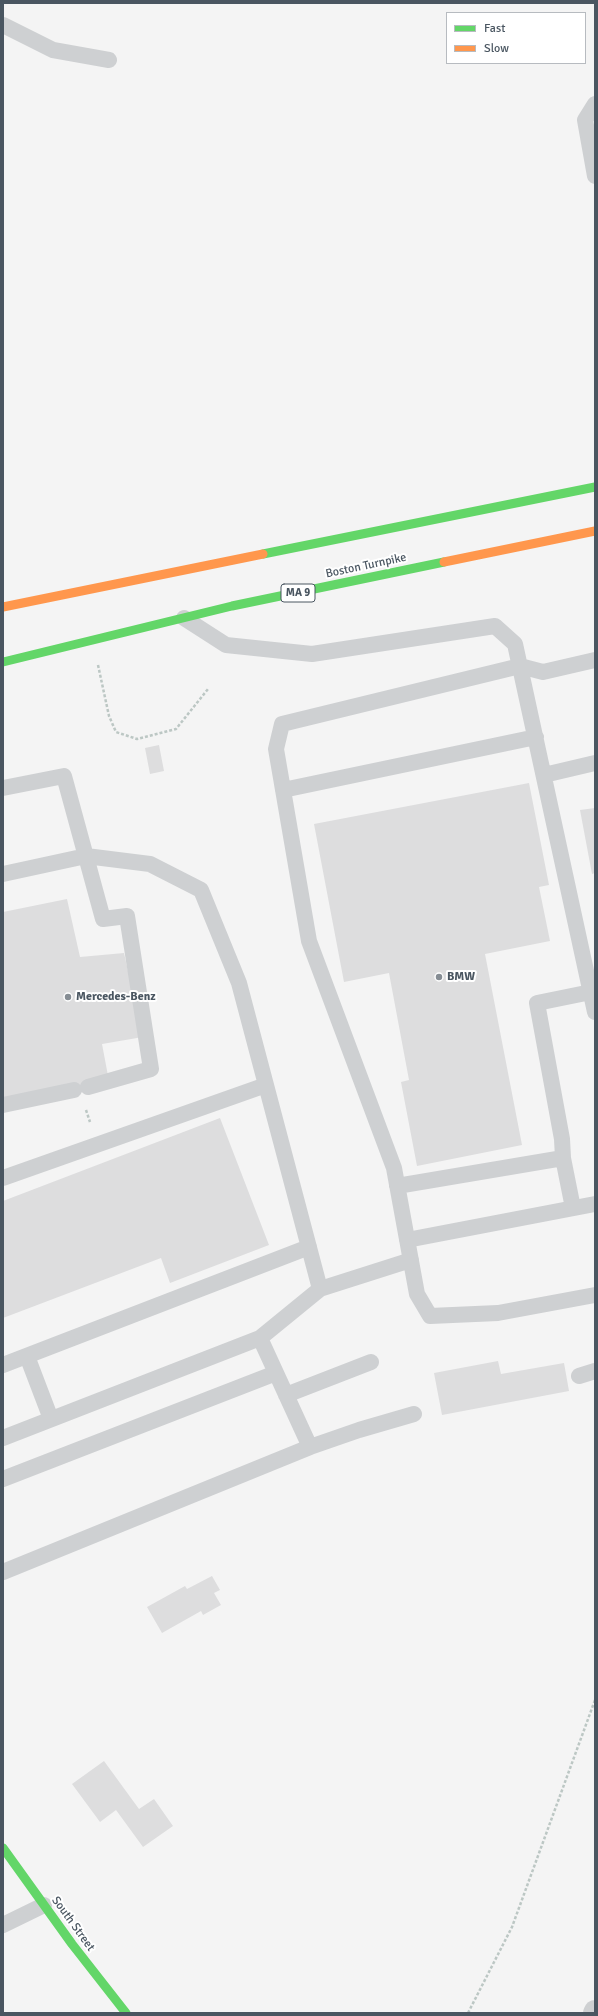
<!DOCTYPE html>
<html>
<head>
<meta charset="utf-8">
<style>
  body { margin:0 }
  #map { position:relative; width:598px; height:2016px; overflow:hidden; background:#f4f4f4; font-family:Signika,sans-serif }
  canvas { display:block }
  .frame { position:absolute; inset:0; border:4px solid #4a5661; pointer-events:none }
  .legend { position:absolute; left:446px; top:12px; width:140px; height:52px; box-sizing:border-box; background:#fff; border:1px solid #b7bbc0; margin:0; padding:5px 7px; list-style:none; font-size:12px; color:#4a5661 }
  .legend li { display:flex; align-items:center; gap:8px; height:20px }
  .legend b { width:20px; border:1px solid #b7bbc0 }
</style>
</head>
<body>
<div id="map">
<canvas width="598" height="2016"></canvas>
<div class="frame"></div>
<ul class="legend">
<li><b style="height:5px;background:#63d668"></b>Fast</li>
<li><b style="height:5px;background:#ff974d"></b>Slow</li>
</ul>
</div>
<script>
const context = document.querySelector('canvas').getContext('2d');
context.lineJoin = 'round';
function fill(path, color) {
  context.fillStyle = color;
  context.fill(path, 'evenodd');
}
function stroke(path, color, width, dash) {
  context.strokeStyle = color;
  context.lineWidth = width;
  context.lineCap = dash ? 'butt' : 'round';
  context.setLineDash(dash || []);
  context.stroke(path);
}
function write(font, color, halo, rows, align = 'center') {
  context.font = font + ' Signika,sans-serif';
  context.lineWidth = 4;
  context.setLineDash([]);
  context.textBaseline = 'middle';
  context.strokeStyle = halo;
  context.fillStyle = color;
  for (const [text, x, y, turn = 0] of rows) {
    context.save();
    context.translate(x, y);
    context.rotate((+turn || 0) * Math.PI / 180);
    context.textAlign = isNaN(turn) ? turn : align;
    if (halo) context.strokeText(text, 0, 0);
    context.fillText(text, 0, 0);
    context.restore();
  }
}
const building = new Path2D(`
  M159 745 164 771 150 774 145 748Z
  M529 783 549 885 539 887 550 941 485 954 522 1145 417 1166 401 1082 409 1080 389 973 344 982 314 824Z
  M595 808V873L592 874 580 810Z
  M67 899 80 957 124 953 143 1037 102 1044 109 1081 3 1101V912Z
  M220 1118 269 1245 170 1283 161 1258 3 1318V1201Z
  M498 1361 501 1374 564 1363 569 1391 442 1415 434 1373Z
  M212 1576 220 1590 214 1593 221 1605 203 1615 201 1611 162 1633 147 1607 185 1586 187 1589Z
  M104 1761 139 1809 154 1799 173 1826 143 1847 116 1810 100 1822 72 1784Z`);
const path = new Path2D(`
  M98 665 109 716 116 732 137 739 176 729 208 689
  M86 1110 90 1122
  M468 2013 512 1927 595 1700`);
const lane = new Path2D(`
  M3 25 53 50 109 60
  M595 104 585 120 595 176
  M184 618 226 645 312 654 495 626 515 644 595 1012
  M595 660 543 672 520 666 282 724 276 749 309 941 394 1168 417 1294 430 1316 498 1313 595 1295
  M544 775 595 763
  M3 788 64 776 103 919 127 916 151 1069 88 1087
  M283 790 536 737
  M3 874 86 856 150 864 201 890 239 983 320 1289 411 1260
  M3 1105 74 1090
  M563 1158 573 1208
  M3 1178 266 1085
  M397 1186 563 1158 562 1139 537 1003 591 992
  M407 1240 595 1204
  M27 1356 51 1419
  M3 1365 309 1247
  M579 1376 595 1371
  M286 1395 371 1362
  M3 1438 260 1338 320 1289
  M310 1447 359 1430 414 1414
  M3 1479 276 1373
  M3 1572 310 1447 260 1338
  M3 1925 44 1905`);
const street = new Path2D(`
  M594 2013 595 2011`);
const fast = new Path2D(`
  M263 554 595 487
  M3 662 232 606 444 562
  M3 1848 72 1944 126 2013`);
const slow = new Path2D(`
  M444 562 595 531
  M3 607 263 554`);
const markers = [
  [439,977,4,"#868d94"],
  [68,997,4,"#868d94"]
];
const shields = [
  [298,593,34]
];
const shieldNames = [
  ["MA 9",298,593]
];
const streetNames = [
  ["Boston Turnpike",366,566,-12],
  ["South Street",73,1924,54]
];
const poiNames = [
  ["BMW",447,977],
  ["Mercedes-Benz",76,997]
];
fill(building, '#ddddde');
stroke(path, '#bcc7c4', 2.5, [3, 2]);
stroke(lane, '#ced0d2', 16);
stroke(street, '#ced0d2', 22);
stroke(fast, '#63d668', 9);
stroke(slow, '#ff974d', 9);
for (const [x, y, r, color] of markers) {
  const dot = new Path2D();
  dot.arc(x, y, r, 0, 2 * Math.PI);
  context.fillStyle = color;
  context.fill(dot);
  stroke(dot, '#fff', 1.5);
}
for (const [x, y, w] of shields) {
  const box = new Path2D();
  box.roundRect(x - w / 2, y - 9, w, 18, 3);
  context.fillStyle = '#fff';
  context.fill(box);
  stroke(box, '#4a5661', 1);
}
write('bold 11px', '#4a5661', null, shieldNames);
write('12px', '#4a5661', '#fff', streetNames);
write('bold 12px', '#4a5661', '#fff', poiNames, 'left');
</script>
</body>
</html>
